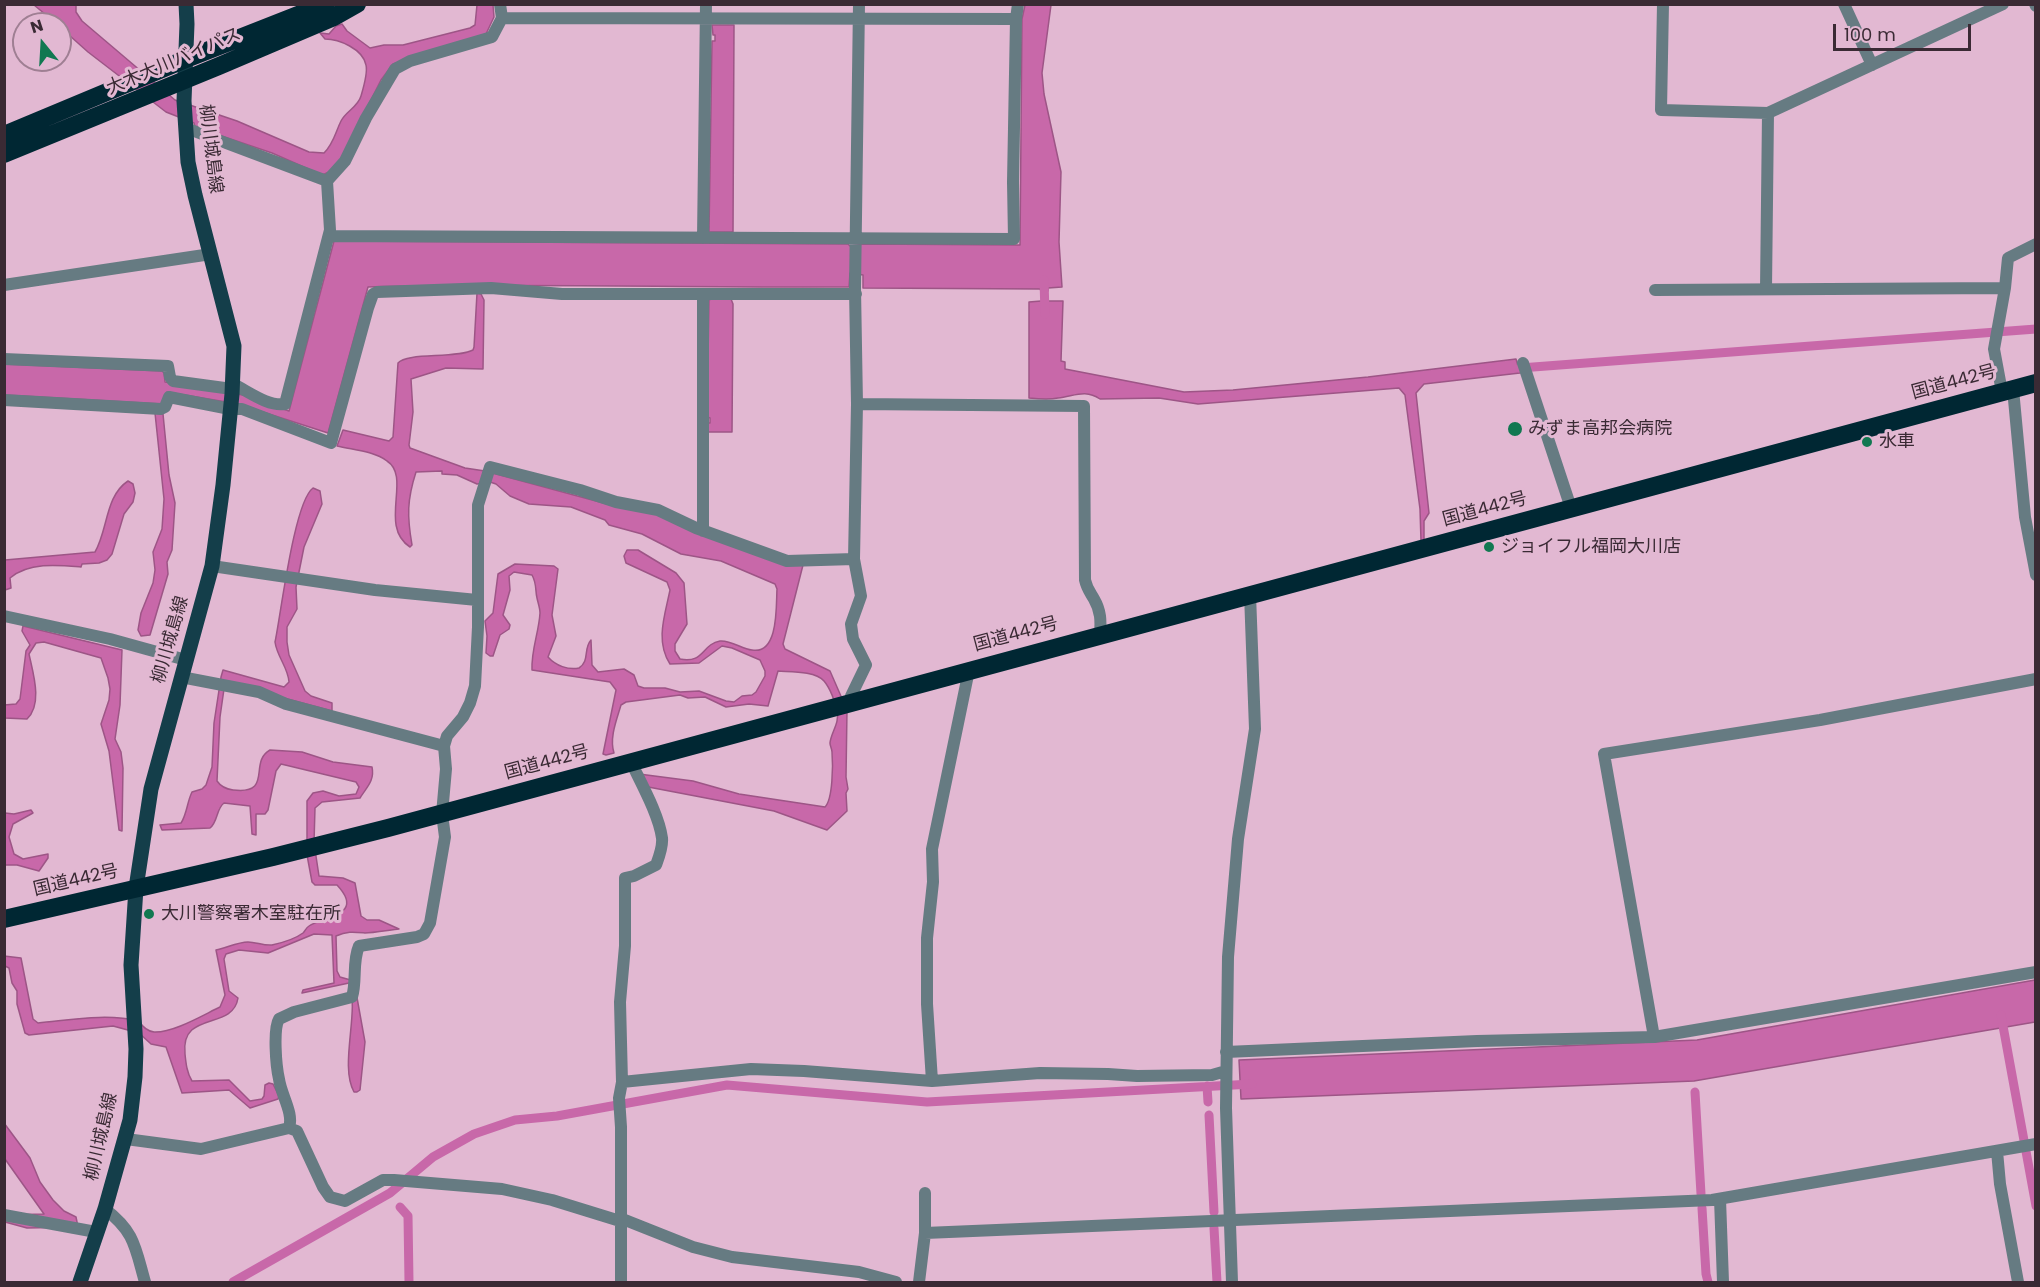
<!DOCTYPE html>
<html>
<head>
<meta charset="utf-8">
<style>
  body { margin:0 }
  #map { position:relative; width:2040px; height:1287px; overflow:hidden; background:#e2b8d2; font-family:Poppins,sans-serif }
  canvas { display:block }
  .frame { position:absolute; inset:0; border:6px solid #3a2a34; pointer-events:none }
  .north { position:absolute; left:12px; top:12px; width:60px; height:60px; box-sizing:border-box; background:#e2b8d2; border:2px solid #9f7f93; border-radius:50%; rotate:342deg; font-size:16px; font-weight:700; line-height:24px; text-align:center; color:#3a2a34 }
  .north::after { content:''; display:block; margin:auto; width:21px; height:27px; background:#117851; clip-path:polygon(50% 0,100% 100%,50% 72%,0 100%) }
  .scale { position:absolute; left:1833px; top:24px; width:138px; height:27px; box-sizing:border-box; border:3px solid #3a2a34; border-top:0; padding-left:8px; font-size:18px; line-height:21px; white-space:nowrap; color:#3a2a34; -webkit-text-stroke:4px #e2b8d2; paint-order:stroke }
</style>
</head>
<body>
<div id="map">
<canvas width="2040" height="1287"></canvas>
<div class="frame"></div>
<div class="north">N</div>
<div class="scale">100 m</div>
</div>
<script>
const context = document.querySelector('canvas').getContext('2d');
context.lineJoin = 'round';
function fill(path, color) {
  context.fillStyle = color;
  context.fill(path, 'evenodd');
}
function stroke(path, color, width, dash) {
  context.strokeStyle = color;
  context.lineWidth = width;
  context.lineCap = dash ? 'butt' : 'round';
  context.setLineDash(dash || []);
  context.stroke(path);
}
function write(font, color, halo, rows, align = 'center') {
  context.font = font + ' Poppins,"Noto Sans JP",sans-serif';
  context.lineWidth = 6;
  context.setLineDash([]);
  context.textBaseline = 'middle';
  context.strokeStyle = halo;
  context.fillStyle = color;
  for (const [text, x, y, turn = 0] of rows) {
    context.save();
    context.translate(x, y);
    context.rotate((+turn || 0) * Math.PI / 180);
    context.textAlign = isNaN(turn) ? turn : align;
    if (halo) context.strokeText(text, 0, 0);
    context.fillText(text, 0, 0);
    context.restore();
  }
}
const water = new Path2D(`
  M34 5H76V12L82 21 175 100 237 121 309 152 324 153C334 143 335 133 341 121 346 111 358 107 361 96 363 89 368 73 366 65 363 49 339 39 325 39L320 33 329 34 336 26 342 24 347 31 370 48 384 45H403L470 28 475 25 477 5H493L494 17 486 34 393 64 381 80 341 159 329 172 322 175 272 153 195 127 194 123 166 112 88 52 60 27V24H57Z
  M1025 5H1051L1042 73 1044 94 1061 172 1059 242 1062 287 1048 288V291H1041L1040 289 863 288V275L850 273 849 287C689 288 528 283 368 287L328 433 238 404 167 392 162 404 5 395 4 364 162 371 164 373 165 382 243 395 289 411 334 241 848 244 850 246 864 244 1020 245 1022 19Z
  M712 25H734L733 232H709L712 41H715V35H713Z
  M477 293 481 294 484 300 483 369 446 368 411 379 413 412 409 445 410 448 465 468 485 471 607 504 656 514 803 565 783 644 785 649 830 671 847 710 846 777 848 789 846 793 847 811 827 830 774 811 643 786 639 774 693 781 739 794 825 807C833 799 833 764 832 752 832 749 830 746 830 743 831 732 840 723 837 711 835 701 830 688 824 681 815 671 791 672 778 671L768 706 749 704 726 707 705 697 688 698 680 695 626 702 621 705C617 719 609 738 614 753L606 755 603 754 616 690 610 682 532 670C531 650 539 632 540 613 540 608 538 603 537 598 535 590 537 584 532 575L514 572 509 576 510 590 503 615 510 625 509 629 500 635 493 656H490L486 653 487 636 485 621 493 613 498 574 515 564 554 566 558 569 552 615 556 636 548 657C556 666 568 670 579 668 590 661 583 649 591 640L592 665 598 672 624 669 634 675 638 686 644 688H665L680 692 699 691 726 701 734 702 742 696 752 695 756 692 765 676V671L760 660 732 648 722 646 699 663 670 664C655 641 665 615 670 590L667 582 626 563 624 556 627 550H638L676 573 684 583 687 624 675 644V651L680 659C704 664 702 644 720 641 731 640 742 649 752 650 779 655 776 605 777 589L775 584 721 561 681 554 642 534 609 525 605 520 571 507 529 504 510 496 496 484 490 482 477 484 457 475 442 474V471L416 472C407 500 407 516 412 545L410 547C378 526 412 477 387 461 374 451 353 450 337 446L343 430 389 441 393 437 398 363C407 352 455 359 473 350L474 347Z
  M711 299H731L733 304 732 432H708V423H710V418L707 417 709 300Z
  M1041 301H1063L1061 361 1065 362V369L1184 392 1233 390 1368 377 1516 359 1520 373 1424 384 1416 393 1429 513 1424 521V542L1421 541 1420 509 1405 395 1399 388 1198 404 1159 398 1100 399C1085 389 1075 396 1058 398 1049 400 1038 399 1029 398V302Z
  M155 413 163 414 169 475 175 503 172 550 167 562 168 574 150 635 141 636 138 630 141 613 153 583 155 570 153 552 162 529 164 499Z
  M128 481 133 484 135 493 133 502 124 514 112 554 107 560 99 563 82 564 81 567C58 565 29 562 10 578L11 588 5 590V560L95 552C108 530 105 496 128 481Z
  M313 488 320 491 322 504 304 547 296 587 297 609 287 627V642L289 655 305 691 311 696 332 703V711L225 682 220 717 217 781C221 787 226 789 233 790 274 795 248 762 270 750L302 752 333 762 372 767C375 781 366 788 360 798L322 802 315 808 314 843 319 876 343 878 355 883 361 916 367 920H379L399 929C390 930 372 933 365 933 354 932 347 931 336 936L337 971 340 977 354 981 365 1042 360 1090 357 1092H354C339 1065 360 1011 349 983L302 993 303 990 334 983 332 935 314 934 268 953 239 950 226 954 224 959 229 991 238 998C233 1031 180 1010 185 1054 186 1064 187 1073 192 1081L229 1080 250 1101 262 1099 264 1096 265 1085 269 1083 273 1084 279 1096 278 1099 250 1108 229 1090 182 1093 166 1047 151 1044 139 1033 113 1026 29 1035 25 1033 17 1004V991L12 983 9 968 5 966 4 956 21 958 33 1019 38 1023C71 1020 106 1013 139 1021 142 1026 147 1031 154 1032 173 1033 203 1015 220 1007L225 995 216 950C226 948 238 942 248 942 256 942 264 946 272 945 281 943 295 939 303 933 305 931 306 928 309 926 323 916 366 916 337 885H315L312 882 307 855V801L313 793 323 791 339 796 356 794 359 787 356 782 281 764 276 771 268 810 265 814H256V835L252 834 250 806 224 803C216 809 218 822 210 828L162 830 160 825 181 823C187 814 187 802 192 792L202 789 206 785 212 767 214 723 221 677 223 670 284 687 289 682C288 667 277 657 275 642 281 614 294 502 313 488Z
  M23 626 122 650 120 705 115 739 121 752 123 768 122 831 119 830 109 751 101 724 109 700 110 689 108 678 101 658 44 642 36 643 29 654C33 673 43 704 27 719L5 718 4 705 16 704 20 699 26 651 30 645 22 631Z
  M31 810 33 813 13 824 9 837 14 854 23 859 48 854V858L39 871 17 865H5V813L14 814Z
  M2035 980V1022L1694 1081 1241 1099 1239 1060 1697 1040Z
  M4 1123 30 1158 40 1182 53 1200 64 1211 76 1217 78 1227 27 1228 5 1222V1215L44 1214 5 1159Z`);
const canal = new Path2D(`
  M1044 280 1045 314
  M1520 368 2036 329
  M2001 1015 2036 1206
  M1207 1086 1208 1102
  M1695 1092 1701 1194
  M1209 1115 1214 1212
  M400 1207 408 1216 409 1282
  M1702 1208 1706 1274 1708 1282
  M1214 1228 1217 1282
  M233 1282 390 1193 433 1157 474 1134 515 1120 557 1116 727 1085 927 1102 1252 1084`);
const minor = new Path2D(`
  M1663 4 1661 110 1768 113 2003 4
  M1844 4 1872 65
  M2035 4 2036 6
  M502 18 1016 19
  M186 128 327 181 345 161 366 118 395 69 410 61 492 37 502 18 500 4
  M329 236 1014 239 1013 182 1016 19 1018 4
  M703 238 706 4
  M4 285 211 254
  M2005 288 2008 258 2036 244
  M1766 289 1768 113
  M1655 290 2005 288 1994 349 2002 392
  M703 294V531
  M4 359 168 366 170 377 173 381 232 389
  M1523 363 1571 508
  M233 384C248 391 268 407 285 404L330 230 327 181
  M2013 389 2025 517 2036 575
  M4 400 161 409 165 407 169 397 230 409H242L331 443 368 308 373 294 377 292 491 288 562 294H856
  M857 404 1084 406 1085 580C1087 589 1090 592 1094 599 1101 611 1101 621 1100 634
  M212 566 375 590 477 600
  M4 616 110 639 186 660
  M181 677 259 692 286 704 444 746
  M856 702 851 696 866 665 853 639 851 624 861 596 854 559 857 404 855 288 859 4
  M1654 1037 1604 754 1820 720 2036 679
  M1226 1052 1477 1041 1654 1037 2036 972
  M932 1081 927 1004V938L933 882 932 849 969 670
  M622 1082 751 1069 804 1071 932 1081 1040 1073 1108 1074 1137 1076 1212 1075 1226 1071
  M289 1128C294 1113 281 1095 279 1079 276 1066 273 1029 279 1019L294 1012 352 997C357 981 352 962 359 946L417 937 424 934 430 923 445 837 442 814 446 769 444 746 447 736 463 717 470 703 475 686 478 627V505L490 467 580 490 616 502 658 510 696 528 787 561 854 559
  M126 1139 201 1149 289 1128 297 1131 323 1187 330 1197 345 1201 383 1180H394L502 1189 552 1200 620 1221
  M1997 1151 2000 1184 2018 1282
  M1720 1199 1723 1282
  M105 1209C135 1232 135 1247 145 1282
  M4 1215 96 1232
  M620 1218 693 1247 732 1257 859 1272 896 1282
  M925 1233 1712 1200 2036 1144
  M621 1282V1127L619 1098 622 1082 620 1002 625 946V878L634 876 656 865C659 857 663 847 662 838 659 815 641 783 631 762
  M919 1282 925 1233V1193
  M1232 1282 1226 1108 1228 957 1238 839 1255 729 1250 594`);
const major = new Path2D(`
  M80 1282 105 1209 130 1120 135 1077 136 1049 131 965 136 888 151 789 212 566 223 485 232 394 234 346 195 195 188 162 184 101 187 24 186 4`);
const highway = new Path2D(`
  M4 135 186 59 326 4
  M4 154 219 66 334 17 357 4
  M4 919 273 857 388 828 2036 383`);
const markers = [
  [1515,429,8,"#117851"],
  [1867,442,6,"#117851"],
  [1489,547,6,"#117851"],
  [149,914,6,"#117851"]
];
const streetNames = [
  ["大木大川バイパス",174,62,-23],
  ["柳川城島線",210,149,83],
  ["国道442号",1954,383,-15],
  ["国道442号",1485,510,-15],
  ["国道442号",1016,635,-15],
  ["柳川城島線",171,640,-74],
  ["国道442号",547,763,-15],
  ["国道442号",76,881,-13],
  ["柳川城島線",102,1137,-77]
];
const poiNames = [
  ["みずま高邦会病院",1528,429],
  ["水車",1879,442],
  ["ジョイフル福岡大川店",1501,547],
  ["大川警察署木室駐在所",161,914]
];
fill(water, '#c868a9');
stroke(water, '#9d5586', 1.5);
stroke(canal, '#c868a9', 9);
stroke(minor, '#667b82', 12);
stroke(major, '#143e4a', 15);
stroke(highway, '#002733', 18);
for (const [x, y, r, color] of markers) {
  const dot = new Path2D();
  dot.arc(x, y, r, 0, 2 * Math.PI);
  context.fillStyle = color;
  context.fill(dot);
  stroke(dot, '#e2b8d2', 2);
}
write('18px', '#3a2a34', '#e2b8d2', streetNames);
write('18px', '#3a2a34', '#e2b8d2', poiNames, 'left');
</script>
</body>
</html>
